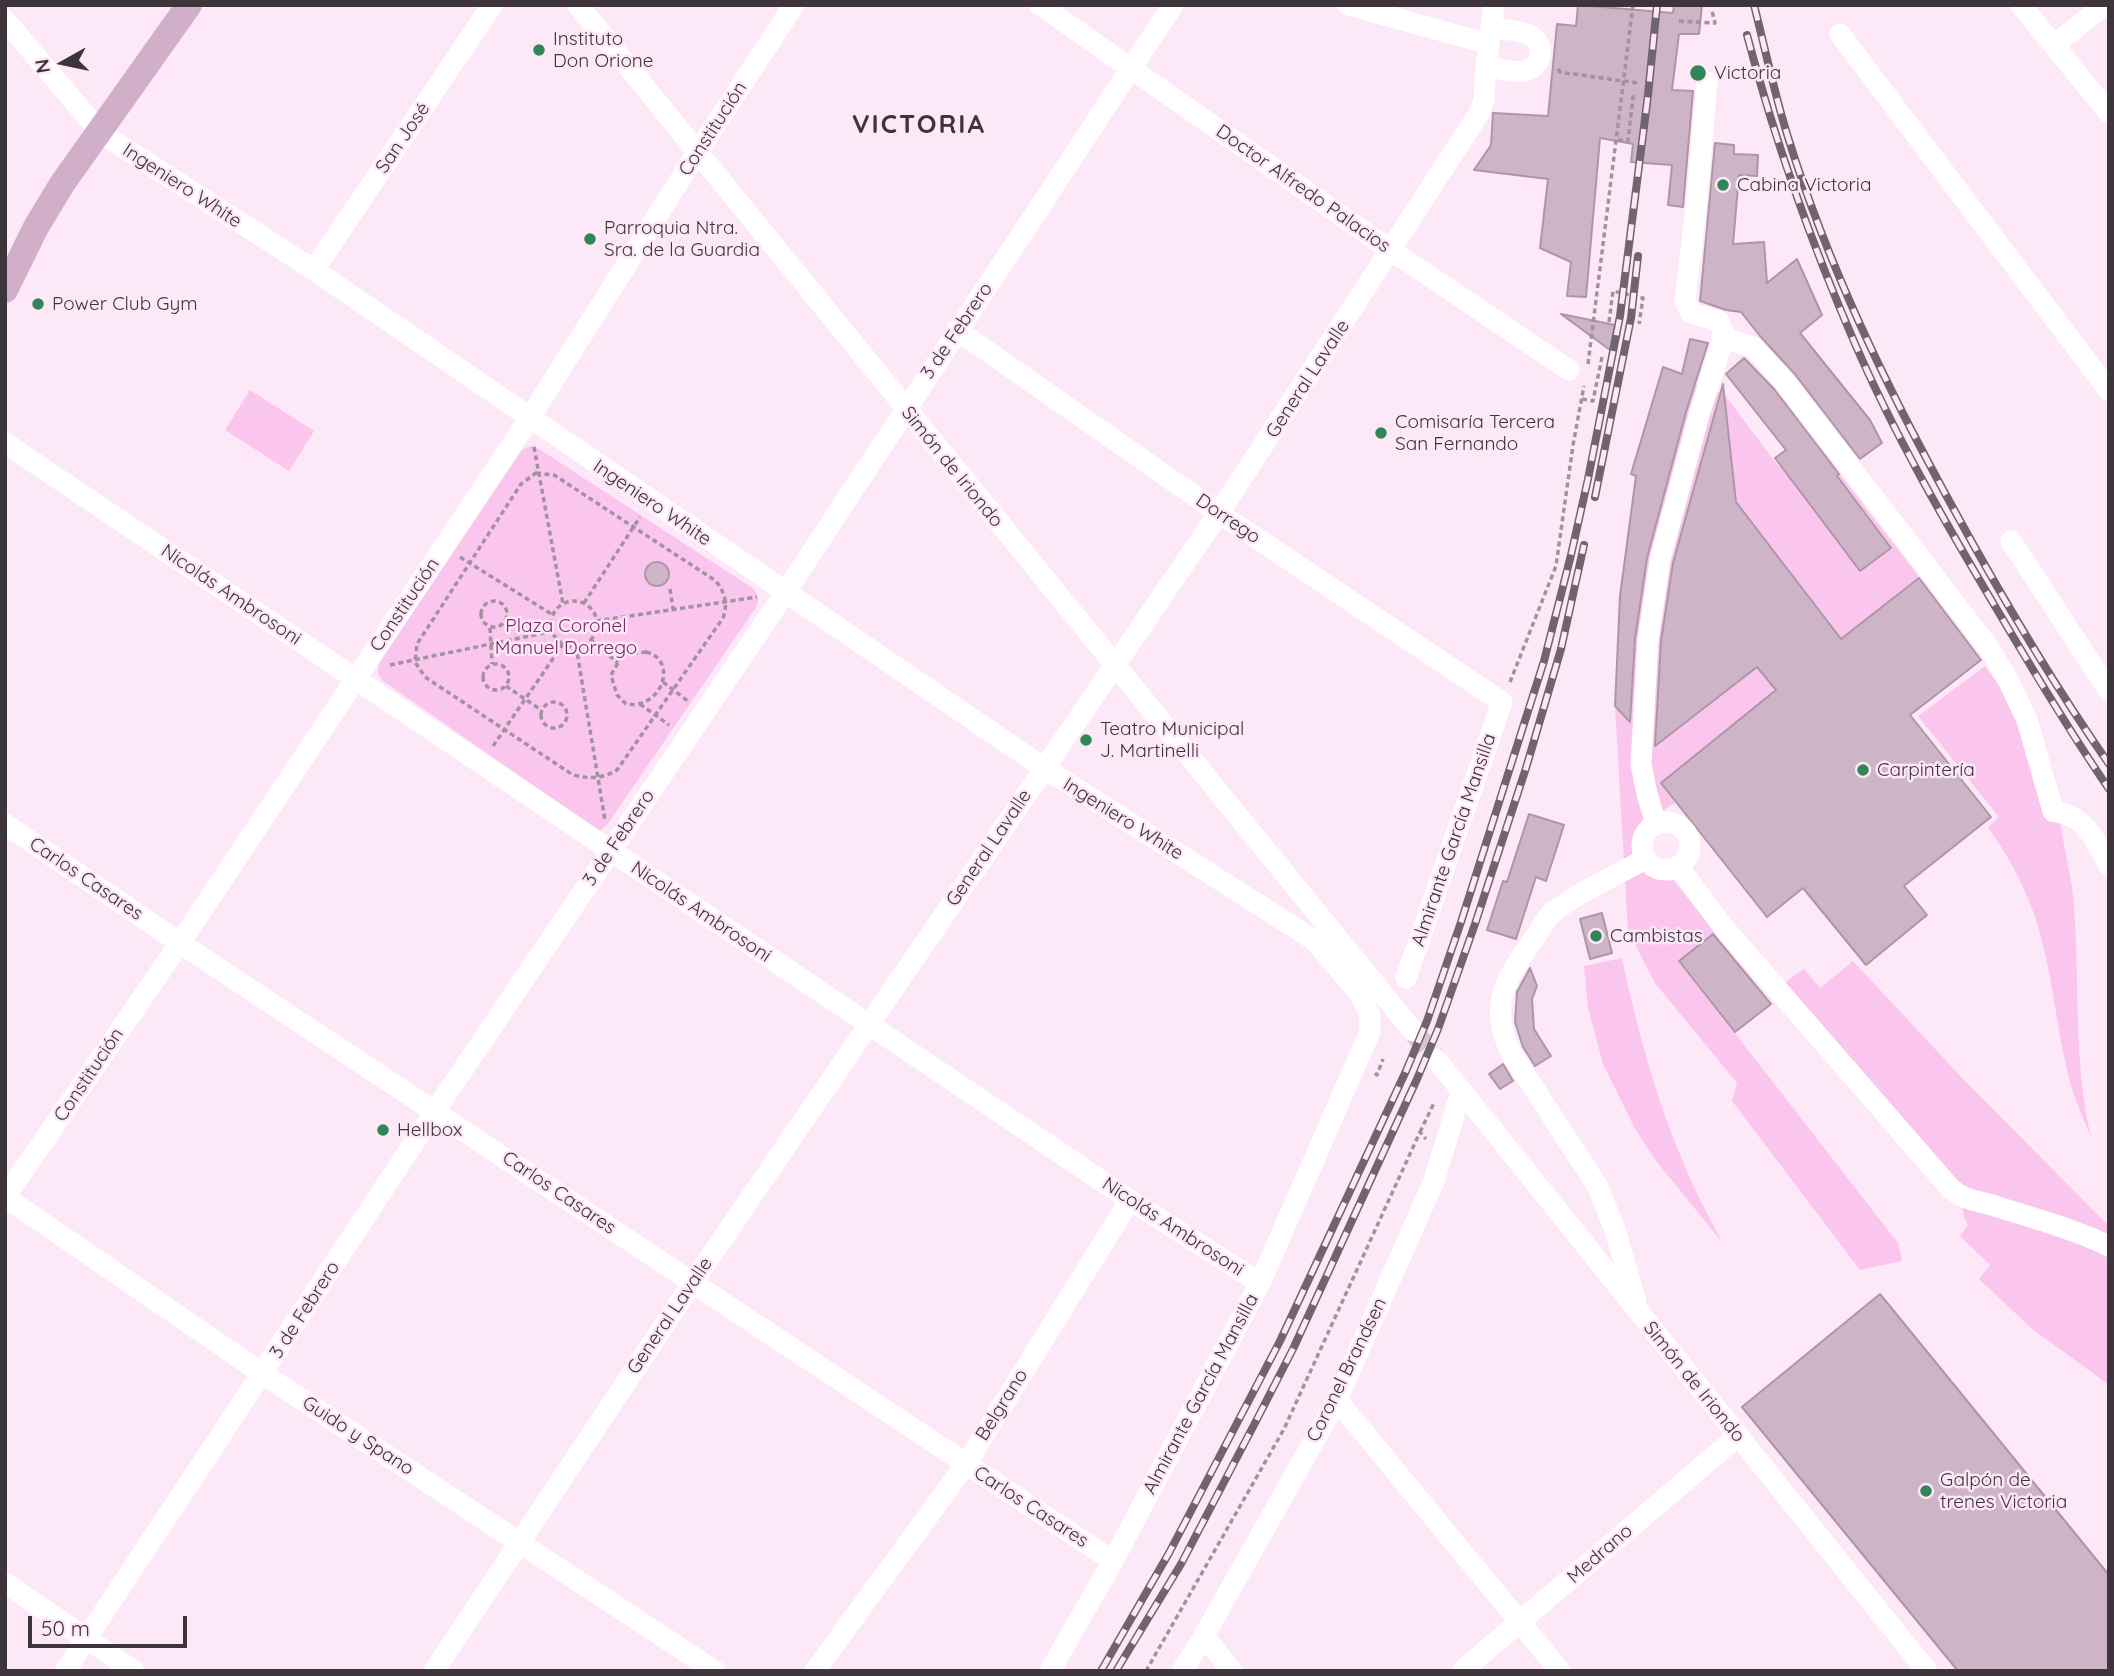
<!DOCTYPE html>
<html>
<head>
<meta charset="utf-8">
<style>
  body { margin:0 }
  #map { position:relative; width:2114px; height:1676px; overflow:hidden; background:#fde8f7; font-family:Quicksand,sans-serif }
  canvas { display:block }
  .frame { position:absolute; inset:0; border:7px solid #3e343c; pointer-events:none }
  .north { position:absolute; left:28px; top:28px; width:70px; height:70px; -webkit-text-stroke:5px #fde8f7; paint-order:stroke; rotate:261deg; font-size:19px; font-weight:700; line-height:28px; text-align:center; color:#3e343c }
  .north::after { content:''; display:block; margin:auto; width:24px; height:32px; background:#3e343c; clip-path:polygon(50% 0,100% 100%,50% 72%,0 100%) }
  .scale { position:absolute; left:28px; top:1616px; width:159px; height:32px; box-sizing:border-box; border:4px solid #3e343c; border-top:0; padding-left:9px; font-size:21px; line-height:24px; white-space:nowrap; color:#3e343c; -webkit-text-stroke:5px #fde8f7; paint-order:stroke }
</style>
</head>
<body>
<div id="map">
<canvas width="2114" height="1676"></canvas>
<div class="frame"></div>
<div class="north">N</div>
<div class="scale">50 m</div>
</div>
<script>
const context = document.querySelector('canvas').getContext('2d');
context.lineJoin = 'round';
function fill(path, color) {
  context.fillStyle = color;
  context.fill(path, 'evenodd');
}
function stroke(path, color, width, dash) {
  context.strokeStyle = color;
  context.lineWidth = width;
  context.lineCap = dash ? 'butt' : 'round';
  context.setLineDash(dash || []);
  context.stroke(path);
}
function write(font, color, halo, rows, align = 'center') {
  context.font = font + ' Quicksand,sans-serif';
  context.lineWidth = 5;
  context.setLineDash([]);
  context.textBaseline = 'middle';
  context.strokeStyle = halo;
  context.fillStyle = color;
  for (const [text, x, y, turn = 0] of rows) {
    context.save();
    context.translate(x, y);
    context.rotate((+turn || 0) * Math.PI / 180);
    context.textAlign = isNaN(turn) ? turn : align;
    if (halo) context.strokeText(text, 0, 0);
    context.fillText(text, 0, 0);
    context.restore();
  }
}
const green = new Path2D(`
  M1688 382 1724 394 1779 467 1814 441 1920 578 1661 782 1676 802C1666 809 1652 817 1644 826 1630 841 1635 865 1653 874 1658 876 1665 876 1670 876L1715 932 1679 961 1898 1243 1902 1261 1860 1270 1732 1101 1737 1083 1655 983 1628 931 1615 706 1620 596Z
  M250 390 314 431 289 471 225 430Z
  M533 445 751 587C758 593 759 597 757 606L607 825 599 831 383 681 378 674 379 662 522 450Z
  M1985 666 2001 688 2020 723 2048 822 2060 821C2064 849 2072 878 2074 906 2080 984 2073 1061 2091 1137 2080 1112 2070 1087 2065 1061 2055 1015 2051 968 2037 923 2026 888 2009 857 1988 827L1999 817 1918 716Z
  M1622 958C1637 1030 1657 1102 1686 1169 1696 1194 1710 1218 1722 1242L1656 1161 1635 1129 1603 1064 1588 1008 1584 966Z
  M1853 961 1965 1081 2109 1226V1385L2031 1328 1979 1279 1990 1265 1960 1236 1968 1225 1964 1217 1962 1206 1777 988 1804 969 1820 988Z`);
const building = new Path2D(`
  M1578 5 1673 13 1674 5H1702L1699 34H1679L1672 90 1693 91 1683 207 1668 205 1672 165 1631 162 1633 144 1600 138 1586 297 1567 296 1571 262 1540 248 1548 179 1474 170 1491 145 1493 113 1548 116 1557 24 1576 26Z
  M1715 143 1734 145V154L1758 155 1757 176 1739 175 1733 244 1764 242 1767 283 1797 259 1822 315 1800 333 1870 420 1882 443 1860 459 1794 373 1760 336 1741 312 1726 310 1700 301Z
  M1561 314 1615 325 1610 350Z
  M1690 339 1708 343 1686 412 1647 558 1635 639 1630 722 1615 706 1620 596 1636 476 1631 474 1663 367 1682 374Z
  M1744 358 1774 389 1839 474 1837 476 1891 548 1860 571 1775 458 1786 450 1726 374Z
  M1723 384 1736 502 1841 639 1919 578 1981 660 1910 715 1991 817 1904 886 1927 915 1866 965 1803 888 1767 917 1661 783 1776 690 1757 667 1655 746 1661 641 1673 563Z
  M645 574a12 12 0 1 1 24 0a12 12 0 1 1-24 0Z
  M1529 814 1564 825 1546 881 1536 877 1516 939 1487 930 1503 881 1507 882Z
  M1602 913 1612 953 1590 959 1580 919Z
  M1713 934 1771 1004 1735 1032 1679 961Z
  M1530 968 1537 986 1532 999 1534 1029 1551 1056 1535 1066 1523 1047 1515 1022 1517 992Z
  M1503 1064 1513 1081 1500 1089 1489 1074Z
  M1880 1294 2109 1575V1671H1958L1742 1407Z`);
const minorTunnel = new Path2D(`
  M1413 1031 1436 1059`);
const path = new Path2D(`
  M1679 21 1715 23 1712 11
  M1558 69 1560 72 1637 83
  M1618 140 1628 141 1633 97H1636
  M1609 322 1613 291 1643 298 1639 324
  M1588 364 1633 5
  M1582 399 1593 401 1602 357
  M534 447 563 604
  M536 473 554 475 716 581C725 593 728 604 723 618L617 770C602 779 590 779 573 775L425 677 415 662 417 644 521 484Z
  M460 557 553 615
  M670 589 673 609
  M481 614a13 13 0 1 1 26 0a13 13 0 1 1-26 0Z
  M551 624a23 23 0 1 1 46 0a23 23 0 1 1-46 0Z
  M584 603 640 517
  M596 621 757 597
  M490 628 492 664
  M590 639 618 663
  M576 646 605 820
  M646 652C679 660 662 710 626 704L617 695 611 675 623 654Z
  M483 677a13 13 0 1 1 26 0a13 13 0 1 1-26 0Z
  M390 665 553 631
  M663 682 689 702
  M1510 682 1556 566 1573 445 1584 386
  M506 686 541 710
  M541 715a13 13 0 1 1 26 0a13 13 0 1 1-26 0Z
  M640 704 669 725
  M493 746 563 644
  M1375 1073 1377 1075 1383 1059
  M1420 1132 1434 1103
  M1146 1671 1284 1429 1420 1132 1426 1139`);
const minor = new Path2D(`
  M578 5 1413 1031
  M1040 5 1392 251 1569 370
  M1348 5 1489 44
  M2021 5 2109 113
  M5 20 101 133 314 270 1044 768 1314 940 1360 994 1370 1015V1032L1260 1283 1113 1561 1050 1671
  M1840 34 2109 391
  M2054 45 2105 5
  M1486 66C1498 68 1512 73 1524 71 1543 68 1547 43 1529 35 1519 30 1504 30 1492 27
  M314 270 492 5
  M957 330 1219 513 1502 702 1406 978
  M1722 338 1753 347 1784 381 1989 648 2009 682 2027 720 2053 811C2087 817 2094 838 2109 866
  M5 443 1130 1200 1260 1283
  M2011 541 2109 691
  M1642 846a24 24 0 1 1 48 0a24 24 0 1 1-48 0Z
  M5 824 180 943 1113 1561
  M1656 824 1647 794 1641 764 1648 640 1660 560 1699 415 1721 346 1723 332 1719 321 1691 313 1685 301 1697 199 1707 82
  M1678 866 1725 929 1951 1189C1967 1202 1977 1200 1995 1206 2033 1218 2073 1229 2109 1246
  M1436 1059 1927 1671
  M5 1197 180 943 529 419 697 153 794 5
  M5 1197 263 1374 715 1671
  M1636 1302 1615 1230 1598 1187 1511 1053C1488 1005 1505 980 1533 940 1540 931 1544 921 1552 913 1578 892 1616 876 1645 859
  M1337 1400 1560 1671
  M5 1583 134 1671
  M1204 1636 1232 1671
  M65 1671 435 1111 785 593 1173 5
  M434 1671 693 1282 1219 513 1480 112 1484 99 1486 66 1494 5
  M815 1671 966 1464 1130 1200
  M1182 1671 1204 1636 1337 1400 1434 1181 1461 1092
  M1462 1671 1738 1436`);
const major = new Path2D(`
  M5 290 36 227 62 184 189 5`);
const rail = new Path2D(`
  M1754 5C1765 48 1774 92 1787 134 1827 264 1886 386 1952 506 2000 594 2051 681 2109 764
  M1747 35C1775 142 1812 245 1856 346 1896 438 1948 527 1999 613 2034 672 2070 732 2109 789
  M1595 497 1631 318 1638 256
  M1101 1671 1169 1553 1280 1341 1406 1071 1427 1021 1461 922 1544 661 1571 555 1588 479 1620 316 1648 95 1657 5
  M1116 1671 1181 1564 1255 1423 1293 1349 1417 1079 1438 1029 1475 924 1526 768 1561 649 1584 545`);
const markers = [
  [539,50,7,"#328557"],
  [1698,73,9,"#328557"],
  [1723,185,7,"#328557"],
  [590,239,7,"#328557"],
  [38,304,7,"#328557"],
  [1381,433,7,"#328557"],
  [1086,740,7,"#328557"],
  [1863,770,7,"#328557"],
  [1596,936,7,"#328557"],
  [383,1130,7,"#328557"],
  [1926,1491,7,"#328557"]
];
const poiNames = [
  ["Instituto",553,39],
  ["Don Orione",553,61],
  ["Victoria",1714,73],
  ["Cabina Victoria",1737,185],
  ["Parroquia Ntra.",604,228],
  ["Sra. de la Guardia",604,250],
  ["Power Club Gym",52,304],
  ["Comisaría Tercera",1395,422],
  ["San Fernando",1395,444],
  ["Teatro Municipal",1100,729],
  ["J. Martinelli",1100,751],
  ["Carpintería",1877,770],
  ["Cambistas",1610,936],
  ["Hellbox",397,1130],
  ["Galpón de",1940,1480],
  ["trenes Victoria",1940,1502]
];
const streetNames = [
  ["Constitución",713,129,-57],
  ["San José",403,138,-56],
  ["Ingeniero White",182,186,33],
  ["Doctor Alfredo Palacios",1303,189,35],
  ["3 de Febrero",957,331,-56],
  ["General Lavalle",1308,379,-57],
  ["Simón de Iriondo",952,467,51],
  ["Ingeniero White",652,503,34],
  ["Dorrego",1228,519,34],
  ["Nicolás Ambrosoni",231,595,34],
  ["Constitución",405,605,-56],
  ["Ingeniero White",1123,819,32],
  ["3 de Febrero",619,838,-56],
  ["Almirante García Mansilla",1454,840,-71],
  ["General Lavalle",989,848,-56],
  ["Carlos Casares",86,879,34],
  ["Nicolás Ambrosoni",701,912,34],
  ["Constitución",89,1075,-56],
  ["Carlos Casares",559,1193,34],
  ["Nicolás Ambrosoni",1173,1227,33],
  ["3 de Febrero",305,1310,-57],
  ["General Lavalle",670,1316,-56],
  ["Coronel Brandsen",1347,1370,-64],
  ["Simón de Iriondo",1694,1382,51],
  ["Almirante García Mansilla",1201,1394,-62],
  ["Belgrano",1002,1405,-58],
  ["Guido y Spano",358,1436,33],
  ["Carlos Casares",1031,1507,33],
  ["Medrano",1600,1554,-41]
];
const parkNames = [
  ["Plaza Coronel",566,626],
  ["Manuel Dorrego",566,648]
];
const districtNames = [
  ["VICTORIA",919,125]
];
fill(green, '#fbc6ed');
fill(building, '#cdb4c6');
stroke(building, '#ae96a8', 2);
stroke(minorTunnel, '#d7c4d2', 21, [21, 10]);
stroke(path, '#a2929e', 3.5, [5, 3.5]);
stroke(minor, '#fff', 21);
stroke(major, '#d2afc9', 26);
stroke(rail, '#71646e', 8);
stroke(rail, '#fde8f7', 5, [16]);
for (const [x, y, r, color] of markers) {
  const dot = new Path2D();
  dot.arc(x, y, r, 0, 2 * Math.PI);
  context.fillStyle = color;
  context.fill(dot);
  stroke(dot, '#fde8f7', 2.5);
}
write('19px', '#3e343c', '#fde8f7', poiNames, 'left');
write('19px', '#3e343c', '#fde8f7', streetNames);
write('19px', '#7a276a', '#fde8f7', parkNames);
context.letterSpacing = '2px';
write('bold 26px', '#3e343c', '#fde8f7', districtNames);
context.letterSpacing = '0px';
</script>
</body>
</html>
